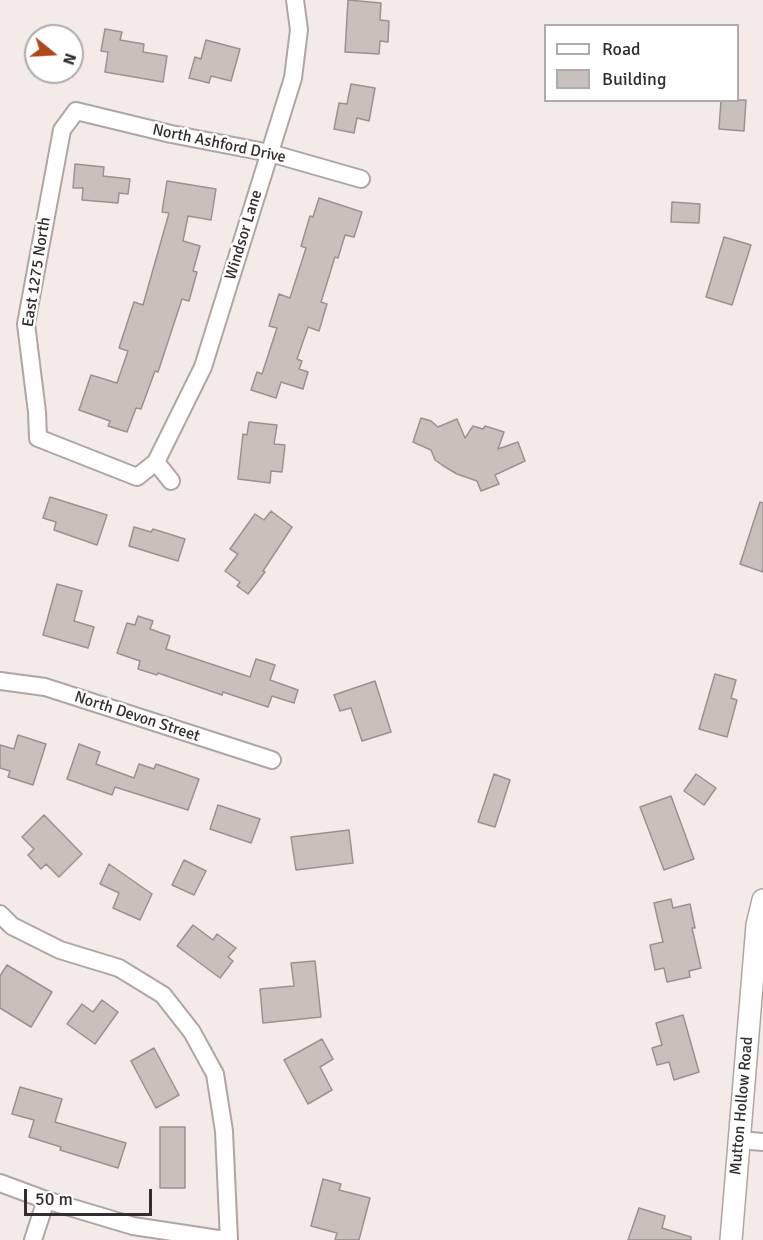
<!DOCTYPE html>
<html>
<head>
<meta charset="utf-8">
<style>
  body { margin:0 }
  #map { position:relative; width:763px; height:1240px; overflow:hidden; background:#f4eae7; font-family:Signika,sans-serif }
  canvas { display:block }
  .legend { position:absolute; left:544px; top:24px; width:195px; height:78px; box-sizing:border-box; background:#fff; border:2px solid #adabab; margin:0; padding:8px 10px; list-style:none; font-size:18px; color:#322e2d }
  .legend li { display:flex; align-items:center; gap:12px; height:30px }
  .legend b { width:30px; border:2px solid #adabab }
  .north { position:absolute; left:24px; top:24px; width:60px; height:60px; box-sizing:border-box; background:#fff; border:2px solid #adabab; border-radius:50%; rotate:108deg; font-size:16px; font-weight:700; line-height:24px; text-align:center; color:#322e2d }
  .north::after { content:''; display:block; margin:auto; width:21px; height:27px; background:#ad4819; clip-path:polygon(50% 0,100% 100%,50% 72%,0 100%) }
  .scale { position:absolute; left:24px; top:1189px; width:128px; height:27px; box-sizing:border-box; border:3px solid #322e2d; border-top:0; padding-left:8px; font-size:18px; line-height:21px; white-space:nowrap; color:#322e2d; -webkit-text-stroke:4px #fff; paint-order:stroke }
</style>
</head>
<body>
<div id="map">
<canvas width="763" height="1240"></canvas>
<ul class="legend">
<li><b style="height:8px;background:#fff"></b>Road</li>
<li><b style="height:16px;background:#c9c0bc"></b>Building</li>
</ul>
<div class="north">N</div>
<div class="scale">50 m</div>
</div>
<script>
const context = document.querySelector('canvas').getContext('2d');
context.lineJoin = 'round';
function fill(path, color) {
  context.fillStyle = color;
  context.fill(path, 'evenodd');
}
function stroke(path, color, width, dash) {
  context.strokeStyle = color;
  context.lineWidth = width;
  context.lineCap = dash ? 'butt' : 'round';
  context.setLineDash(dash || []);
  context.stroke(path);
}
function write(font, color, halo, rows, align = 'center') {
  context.font = font + ' Signika,sans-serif';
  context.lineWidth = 5;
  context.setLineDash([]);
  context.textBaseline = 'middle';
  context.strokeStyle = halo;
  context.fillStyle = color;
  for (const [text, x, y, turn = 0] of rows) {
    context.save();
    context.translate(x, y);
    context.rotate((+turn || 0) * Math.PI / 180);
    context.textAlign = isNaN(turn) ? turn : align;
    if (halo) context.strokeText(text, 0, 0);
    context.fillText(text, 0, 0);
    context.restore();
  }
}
const building = new Path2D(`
  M348 0 381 3 380 20 389 21 388 42 380 41 379 54 345 52Z
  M105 29 122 32 120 40 144 44 143 52 167 56 163 82 105 72 108 52 101 51Z
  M206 40 240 49 231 81 211 76 209 83 189 78 195 57 201 59Z
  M351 84 375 88 369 121 357 118 354 133 334 129 339 103 347 104Z
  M721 100H746L744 131 719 129Z
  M75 164 104 167 103 176 130 179 128 194 119 193 118 203 82 200 83 188H73Z
  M167 181 216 189 211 220 188 216 183 241 200 246 193 271 197 272 189 301 182 299 158 372 155 371 141 409 136 408 127 432 108 426 110 421 79 410 91 375 117 383 128 351 119 348 134 302 143 305 169 213 162 212Z
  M319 198 362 212 354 237 345 235 338 258 335 257 321 302 327 304 319 331 308 327 297 359 302 361 299 369 308 372 303 389 281 382 276 398 251 390 257 372 262 374 277 328 269 326 279 294 290 298 306 248 301 246 310 216 313 217Z
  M672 202 700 204 699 223 671 222Z
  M724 237 751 245 732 305 706 297Z
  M421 418 431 421 438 427 457 419 465 438 473 426 483 429 485 426 504 432 498 449 518 442 525 461 495 475 499 484 481 491 477 481 457 474 442 465 435 460 431 450 413 442Z
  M249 422 277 425 274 444 285 445 282 472 271 471 270 483 238 479 243 434 247 435Z
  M50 497 107 515 97 545 54 530 56 522 43 518Z
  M760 502 763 503V572L740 564Z
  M271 511 292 527 263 571 265 572 248 594 237 586 240 582 225 571 238 554 230 549 255 514 264 520Z
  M134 527 151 532 153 529 185 539 178 561 129 546Z
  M57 584 82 591 74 621 94 627 88 648 43 635Z
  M138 616 153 621 150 629 170 636 166 649 250 677 256 659 275 665 270 680 298 690 294 703 272 696 268 707 223 692 222 695 158 673 157 675 138 669 140 661 117 653 127 623 135 625Z
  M715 674 736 680 731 698 737 700 727 737 699 729Z
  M375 681 391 732 362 741 351 708 340 711 334 695Z
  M18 735 46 744 33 785 8 777 10 771 0 768V745L14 749Z
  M79 744 100 752 96 764 134 778 139 764 154 769 156 764 199 779 188 810 115 787 112 795 67 779Z
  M494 774 510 780 495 827 478 822Z
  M696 774 716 788 704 805 684 791Z
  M671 796 694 859 664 870 640 807Z
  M218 805 260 819 251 843 210 829Z
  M44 815 82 854 59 877 46 864 41 869 28 855 34 849 22 837Z
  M349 830 353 863 296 870 291 837Z
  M184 860 206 871 194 895 172 885Z
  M109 864 152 894 140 920 113 908 119 893 100 884Z
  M671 899 673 908 690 904 695 928H692L701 968 689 971 690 977 667 982 664 968 655 970 650 945 663 942 654 903Z
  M193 925 213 940 217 934 236 948 228 957 233 961 220 978 177 946Z
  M315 961 321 1017 263 1023 260 989 294 986 291 963Z
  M7 965 52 992 31 1027 0 1008V976Z
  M102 1000 118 1012 95 1044 67 1024 82 1004 93 1012Z
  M683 1015 699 1072 674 1080 669 1062 657 1065 652 1048 662 1045 656 1023Z
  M322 1039 333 1059 320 1067 332 1090 308 1104 284 1060Z
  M154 1048 179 1095 156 1108 131 1061Z
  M20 1087 62 1099 55 1122 126 1143 118 1168 60 1150 61 1147 29 1137 34 1120 12 1114Z
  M160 1127H185V1188H160Z
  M323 1179 341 1184 339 1190 370 1198 359 1240H335L337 1233 311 1226Z
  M639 1208 665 1216 662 1228 691 1237V1240H628Z`);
const minor = new Path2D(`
  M156 462 203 367 293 78 299 30 295 0
  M171 481 156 462 137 477 38 438 37 412 26 324 62 130 76 111 171 134 270 153 361 179
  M0 681 45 687 272 760
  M0 914 12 926 60 950 119 968 163 995 192 1032 215 1074 224 1131 229 1240
  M739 1140 763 1142
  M0 1183 46 1200 133 1226 225 1240
  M33 1240 46 1200`);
const tertiary = new Path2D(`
  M731 1240 757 925 763 900`);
const streetNames = [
  ["North Ashford Drive",219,144,12],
  ["Windsor Lane",244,235,-73],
  ["East 1275 North",37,272,-81],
  ["North Devon Street",137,717,18],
  ["Mutton Hollow Road",742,1106,-85]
];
fill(building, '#c9c0bc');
stroke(building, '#9b928f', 1.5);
stroke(minor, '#afa6a3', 20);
stroke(tertiary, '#afa6a3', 24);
stroke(minor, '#fff', 16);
stroke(tertiary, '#fff', 21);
write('16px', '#322e2d', '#fff', streetNames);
</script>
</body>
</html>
